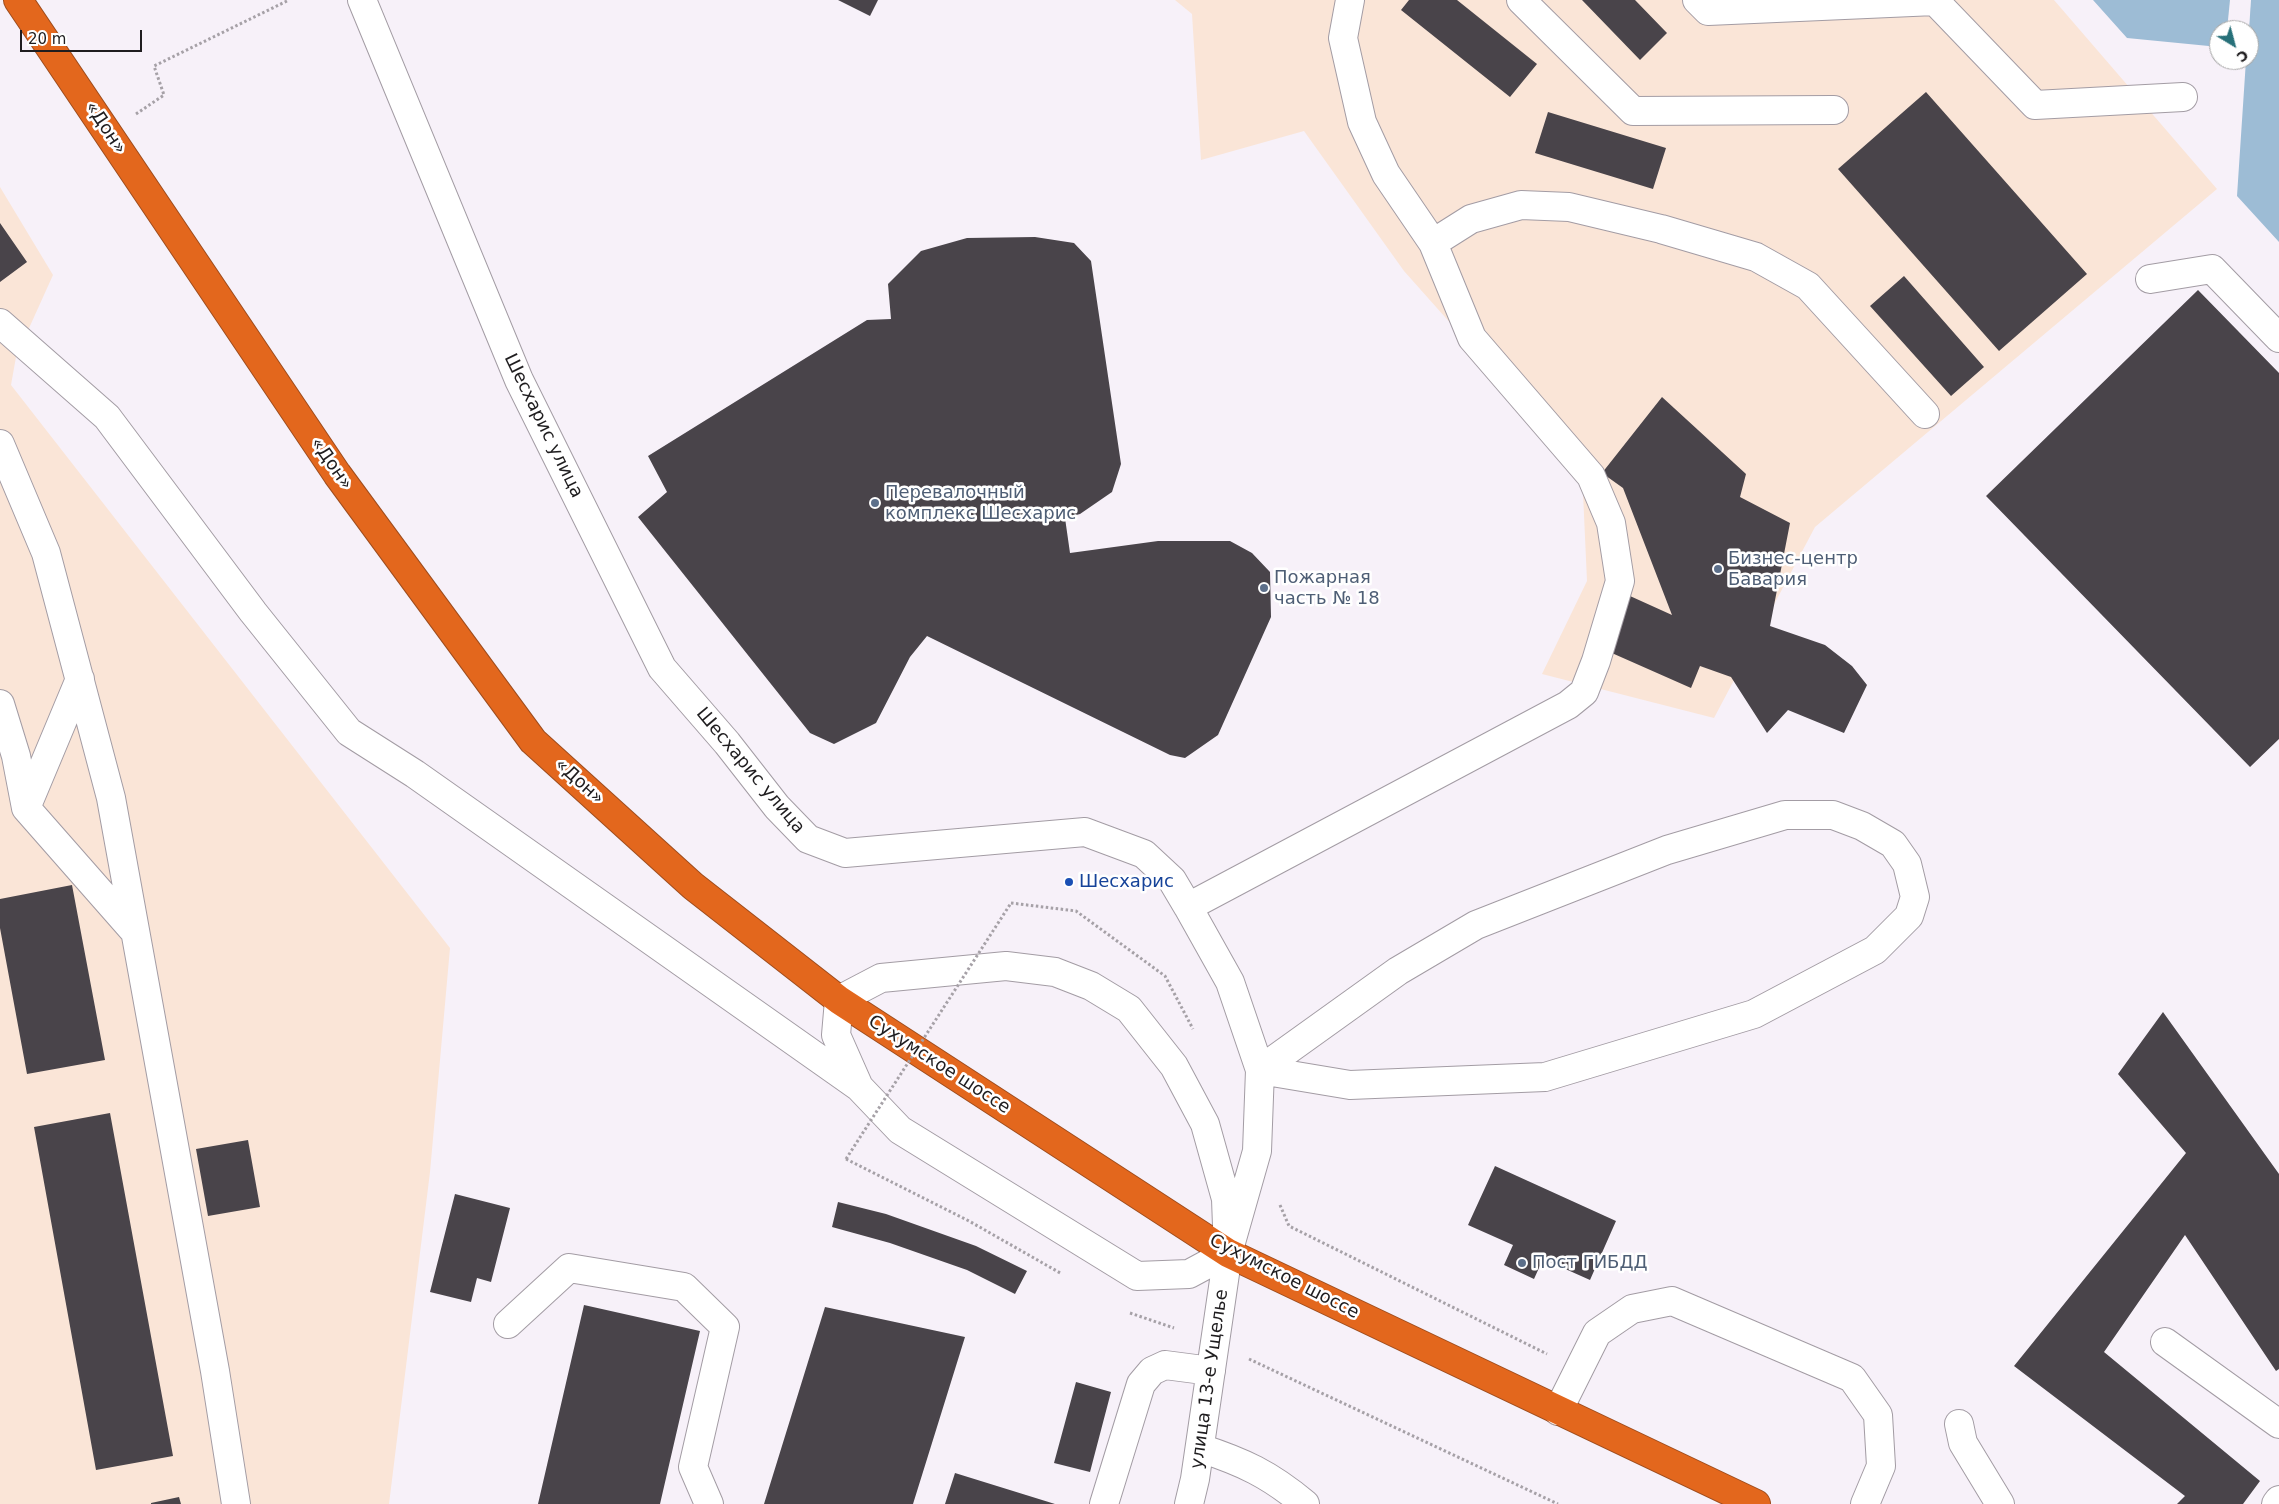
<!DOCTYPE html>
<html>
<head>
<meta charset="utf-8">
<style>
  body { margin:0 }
  #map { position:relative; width:2279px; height:1504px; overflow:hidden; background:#f7f1f9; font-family:"DejaVu Sans",sans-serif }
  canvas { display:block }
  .north { position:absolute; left:2209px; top:20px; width:50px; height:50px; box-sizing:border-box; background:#fff; border:1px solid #a5a5a5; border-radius:50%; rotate:143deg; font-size:14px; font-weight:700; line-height:20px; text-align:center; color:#1f1d1f }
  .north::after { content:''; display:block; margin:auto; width:18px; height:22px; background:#277079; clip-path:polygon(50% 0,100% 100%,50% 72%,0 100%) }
  .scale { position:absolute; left:20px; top:30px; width:122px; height:22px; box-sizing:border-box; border:2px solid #1f1d1f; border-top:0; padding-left:6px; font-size:15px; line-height:18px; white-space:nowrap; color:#1f1d1f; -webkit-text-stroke:4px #fff; paint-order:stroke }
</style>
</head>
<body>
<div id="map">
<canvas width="2279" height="1504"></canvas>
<div class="north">С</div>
<div class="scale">20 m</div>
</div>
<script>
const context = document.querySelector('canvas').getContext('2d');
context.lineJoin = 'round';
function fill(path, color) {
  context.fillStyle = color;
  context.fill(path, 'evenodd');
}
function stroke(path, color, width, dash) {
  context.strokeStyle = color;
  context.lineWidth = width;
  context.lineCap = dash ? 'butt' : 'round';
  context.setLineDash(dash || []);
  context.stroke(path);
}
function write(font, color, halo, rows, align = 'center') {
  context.font = font + ' "DejaVu Sans",sans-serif';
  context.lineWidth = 5;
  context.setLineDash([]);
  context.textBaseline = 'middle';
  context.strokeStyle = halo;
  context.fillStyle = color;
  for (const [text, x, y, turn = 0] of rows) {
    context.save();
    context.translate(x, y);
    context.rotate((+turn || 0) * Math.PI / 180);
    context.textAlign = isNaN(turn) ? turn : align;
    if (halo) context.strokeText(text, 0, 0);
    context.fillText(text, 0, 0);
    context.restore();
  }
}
const industrial = new Path2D(`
  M1175 0H2054L2217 189 1815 527 1714 718 1542 674 1587 581 1582 471 1404 271 1304 131 1201 160 1192 14Z
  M0 187 53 275 16 357 11 385 450 948 430 1172 389 1504H0Z`);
const water = new Path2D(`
  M2093 0H2279V242L2237 196 2246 60H2249V30H2219V47L2127 38Z`);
const pier = new Path2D(`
  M2230 0H2251L2249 30H2227Z`);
const building = new Path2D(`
  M838 0H878L870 16Z
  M1409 0H1457L1537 64 1510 97 1401 10Z
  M1582 0H1635L1667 33 1640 60Z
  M1926 92 2087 274 1999 351 1838 169Z
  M1548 112 1666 148 1653 189 1535 153Z
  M0 223 27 262 0 282Z
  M1035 237 1074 243 1091 261 1121 464 1112 492 1080 514 1065 518 1070 553 1158 541H1230L1252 553 1270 572 1271 617 1218 735 1185 758 1170 755 927 636 910 657 876 723 834 744 810 733 638 517 667 492 648 456 867 320 891 319 888 284 921 251 967 238Z
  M1904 276 1984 367 1951 396 1870 306Z
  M2198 290 2279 373V739L2250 767 1986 496Z
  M1662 397 1746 474 1740 497 1790 523 1770 626 1825 645 1852 666 1867 685 1844 733 1788 710 1767 733 1731 677 1700 666 1691 688 1605 650 1630 596 1672 615 1623 488 1602 473Z
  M72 885 105 1060 27 1074 0 928V899Z
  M2163 1012 2279 1174V1369L2276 1371 2185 1235 2104 1352 2260 1481 2243 1504H2177L2185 1496 2014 1366 2186 1153 2118 1074Z
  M110 1113 173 1456 96 1470 34 1127Z
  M248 1140 260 1207 208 1216 196 1149Z
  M1495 1166 1616 1221 1590 1280 1543 1259 1534 1279 1504 1265 1513 1245 1468 1225Z
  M455 1194 510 1208 491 1282 477 1278 471 1302 430 1292Z
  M838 1202 886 1214 976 1246 1027 1271 1015 1294 967 1270 890 1243 832 1227Z
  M584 1305 700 1331 660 1504H538Z
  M825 1307 965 1337 913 1504H764Z
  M1076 1382 1111 1392 1090 1472 1054 1463Z
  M955 1473 1055 1504H945Z
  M179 1497 181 1504H151V1503Z`);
const path = new Path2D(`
  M136 114 164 95 154 66 289 0
  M1011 903 1076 911 1165 976 1193 1029
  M846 1159 969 1221 1062 1274
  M1280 1205 1289 1226 1547 1354
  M1130 1313 1174 1328
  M1249 1359 1558 1504`);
const minor = new Path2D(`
  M362 0 519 380 662 668 727 743 777 807 808 839 845 853 1085 832 1144 854 1172 880 1188 907 1230 982 1260 1070 1257 1151 1228 1253 1195 1479 1189 1504
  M1521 0 1633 111 1834 110
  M1697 0 1708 11 1935 1 2035 105 2183 97
  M1433 243 1471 219 1521 205 1569 207 1661 229 1756 257 1808 286 1925 414
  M2150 279 2212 269 2279 338
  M0 323 107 417 253 612 349 732 415 774 859 1087
  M0 444 46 553 111 798 215 1371 236 1504
  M0 704 16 756 26 808 135 932
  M26 808 80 679
  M1785 815H1833L1862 826 1893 844 1907 864 1915 897 1909 916 1875 950 1754 1014 1545 1077 1350 1085 1260 1070 1398 971 1476 925 1667 850Z
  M1188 907 1568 705 1584 692 1596 661 1620 581 1611 523 1591 476 1472 338 1433 243 1386 174 1362 122 1343 38 1350 0
  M1006 966 1055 972 1091 986 1129 1009 1174 1066 1205 1124 1226 1199 1228 1253 1189 1274 1137 1276 900 1130 859 1087 836 1035 839 1000 881 978Z
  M508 1324 569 1268 684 1287 725 1327 693 1467 709 1504
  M2165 1342 2279 1424
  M1558 1411 1597 1333 1632 1309 1672 1301 1852 1378 1878 1415 1881 1466 1865 1504
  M1959 1424 1963 1443 2000 1504
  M1200 1448C1243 1462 1269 1474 1305 1504
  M1104 1504 1141 1384 1152 1371 1165 1365 1211 1371
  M2276 1504 2279 1500`);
const highway = new Path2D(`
  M18 0 337 474 533 741 693 886 839 1000 1228 1253 1756 1504`);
const pathBridge = new Path2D(`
  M846 1159 1011 903`);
const markers = [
  [875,503,5,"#5c6f8a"],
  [1718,569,5,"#5c6f8a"],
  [1264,588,5,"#5c6f8a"],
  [1069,882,5,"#1a4fb4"],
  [1522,1263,5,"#5c6f8a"]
];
const streetNames = [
  ["«Дон»",105,128,56],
  ["Шесхарис улица",543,426,64],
  ["«Дон»",331,464,55],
  ["Шесхарис улица",750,771,50],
  ["«Дон»",579,782,42],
  ["Сухумское шоссе",939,1065,33],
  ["Сухумское шоссе",1284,1277,27],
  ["улица 13-е Ущелье",1210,1379,-82]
];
const serviceNames = [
  ["Перевалочный",885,493],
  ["комплекс Шесхарис",885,514],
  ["Бизнес-центр",1728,559],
  ["Бавария",1728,580],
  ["Пожарная",1274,578],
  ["часть № 18",1274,599],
  ["Пост ГИБДД",1532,1263]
];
const transitNames = [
  ["Шесхарис",1079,882]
];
fill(industrial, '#fae5d7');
fill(water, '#9dbcd5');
fill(pier, '#f7f1f9');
fill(building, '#49444a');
stroke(minor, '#a39ca4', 30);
stroke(highway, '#9e4d1e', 30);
stroke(path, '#a6a1a7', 3, [2.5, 2.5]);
stroke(minor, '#fff', 28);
stroke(highway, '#e3671d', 28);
stroke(pathBridge, '#a6a1a7', 3, [2.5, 2.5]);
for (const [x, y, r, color] of markers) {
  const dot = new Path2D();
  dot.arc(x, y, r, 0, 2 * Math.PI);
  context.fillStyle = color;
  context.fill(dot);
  stroke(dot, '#fff', 2);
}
write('18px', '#1f1d1f', '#fff', streetNames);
write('18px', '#4e5e75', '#fff', serviceNames, 'left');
write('18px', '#164399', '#fff', transitNames, 'left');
</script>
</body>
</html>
